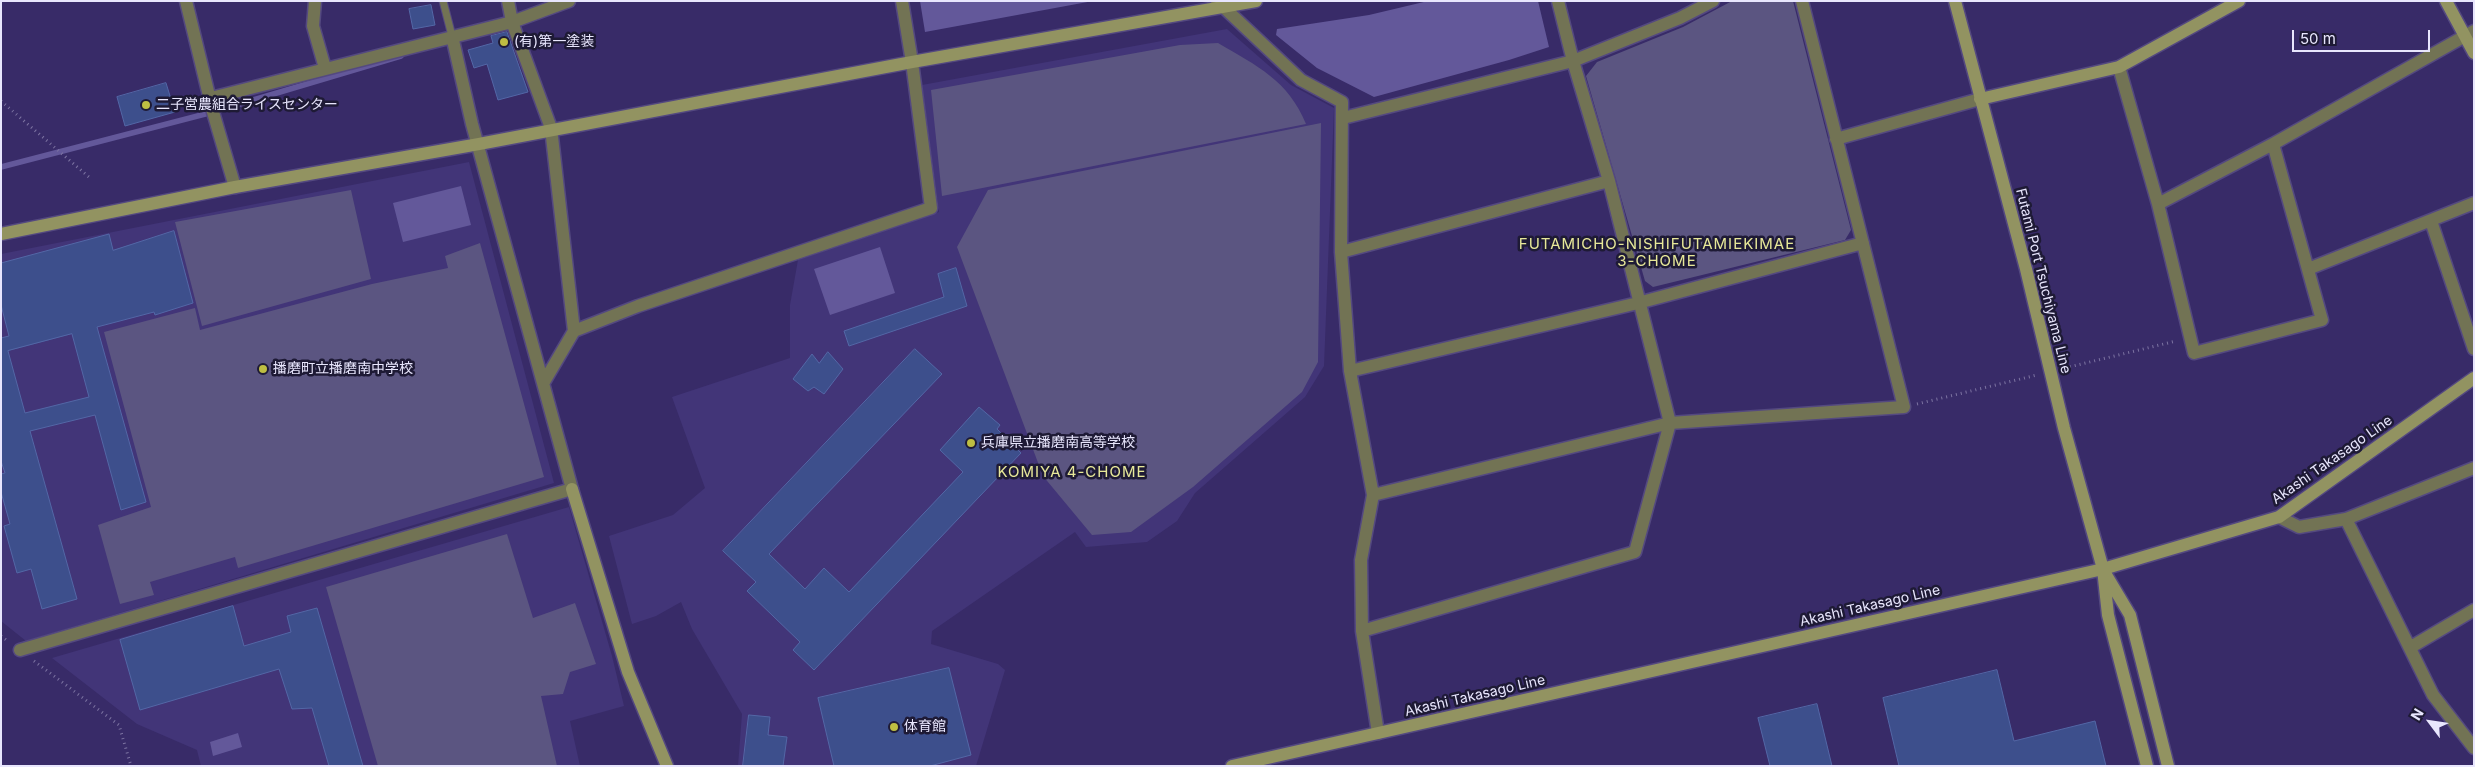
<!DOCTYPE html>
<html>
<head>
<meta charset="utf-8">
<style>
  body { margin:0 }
  #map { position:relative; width:2475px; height:767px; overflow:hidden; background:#382b68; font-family:Inter,sans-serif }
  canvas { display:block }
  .frame { position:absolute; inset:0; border:2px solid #e8e6fd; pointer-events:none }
  .north { position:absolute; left:2405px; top:697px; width:50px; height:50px; -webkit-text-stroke:4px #1e1a35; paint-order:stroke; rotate:301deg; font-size:14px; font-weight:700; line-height:20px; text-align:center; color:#e8e6fd }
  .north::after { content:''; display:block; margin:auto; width:18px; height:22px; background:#e8e6fd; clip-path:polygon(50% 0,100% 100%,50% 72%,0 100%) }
  .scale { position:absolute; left:2292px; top:30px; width:138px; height:22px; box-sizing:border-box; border:2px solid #e8e6fd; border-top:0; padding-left:6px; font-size:15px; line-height:18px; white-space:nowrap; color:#e8e6fd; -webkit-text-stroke:4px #1e1a35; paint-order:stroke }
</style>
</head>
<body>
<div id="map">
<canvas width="2475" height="767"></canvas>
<div class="frame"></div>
<div class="north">N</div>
<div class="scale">50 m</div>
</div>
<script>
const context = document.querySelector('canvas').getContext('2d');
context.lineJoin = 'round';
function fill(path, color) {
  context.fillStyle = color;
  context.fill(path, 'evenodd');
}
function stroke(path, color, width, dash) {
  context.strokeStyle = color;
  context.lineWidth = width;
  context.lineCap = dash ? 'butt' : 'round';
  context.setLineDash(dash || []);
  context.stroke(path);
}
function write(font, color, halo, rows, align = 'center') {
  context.font = font + ' Inter,"Noto Sans JP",sans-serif';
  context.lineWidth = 5;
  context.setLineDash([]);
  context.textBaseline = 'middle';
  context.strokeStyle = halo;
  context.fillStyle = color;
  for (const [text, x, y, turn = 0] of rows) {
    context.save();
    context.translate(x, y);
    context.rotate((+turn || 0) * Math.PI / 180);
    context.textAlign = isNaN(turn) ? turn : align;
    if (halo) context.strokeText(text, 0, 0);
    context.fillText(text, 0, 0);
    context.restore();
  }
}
const built = new Path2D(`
  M1227 29 1291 85 1334 108 1324 366 1305 397 1195 493 1177 521 1147 542 1086 547 1075 532 932 631 931 644 998 664 1005 670 976 766H738L742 714 692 629 681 602 656 616 632 624 609 536 673 515 705 488 672 397 790 358V305L798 260 939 212 922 85Z
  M469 162 554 483 26 641 1 621V254Z
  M569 507 612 656 624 706 570 721 580 766H201L197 750 137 724 52 658Z`);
const green = new Path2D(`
  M1732 1H1793L1851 230 1845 240 1653 287 1645 281 1586 76 1597 62 1683 27Z
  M1218 43C1257 66 1288 80 1306 124L942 196 931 90 1180 45Z
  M1321 123 1318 362 1302 392 1193 487 1131 532 1092 535 1043 476 957 247 988 190Z
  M351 190 371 279 202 326 175 222Z
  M480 243 544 477 238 568 235 557 150 582 154 595 120 604 98 525 151 507 104 332 195 308 200 330 372 284 448 268 445 256Z
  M507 534 533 618 575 603 596 664 570 672 563 694 541 696 557 766H378L326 587Z`);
const water = new Path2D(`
  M920 1H1093L925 32Z
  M1428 1H1538L1549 47 1509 60 1374 97 1317 68 1276 35 1277 29 1369 15Z
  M461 186 471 225 403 242 393 203Z
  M880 247 895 293 830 315 814 269Z
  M238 733 242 747 213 756 210 742Z`);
const stream = new Path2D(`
  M1 167 213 112 401 56`);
const building = new Path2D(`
  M431 5 435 25 413 29 409 9Z
  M507 32 528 92 498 100 487 64 474 68 468 50 493 43 491 36Z
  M166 83 175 112 125 126 117 97Z
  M174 231 193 303 155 315 154 312 97 327 146 502 121 510 95 415 30 431 77 599 42 609 31 569 17 573 4 526 10 524 1 492V474L5 473 1 461V338L9 336 1 305V263L109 234 113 250ZM72 334 89 397 25 413 8 351Z
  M956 268 967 306 849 346 844 331 944 297 938 274Z
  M915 349 942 374 769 554 805 589 824 568 849 592 963 472 940 450 979 407 1000 425 997 429 1021 453 814 670 793 650 800 642 747 591 756 582 723 551Z
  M828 352 843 369 824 394 814 387 808 391 793 379 812 354 819 363Z
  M233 606 244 646 291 632 287 616 317 608 363 766H329L312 708 292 709 279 669 140 710 120 640Z
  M949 668 971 755 930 766H834L818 698Z
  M1997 670 2014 741 2095 721 2106 766H1899L1883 698Z
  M1817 704 1832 766H1770L1758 718Z
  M749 715 770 717 768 735 787 737 783 766H743Z`);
const path = new Path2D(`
  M1 101 90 178
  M2065 368 2176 341
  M1917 404 2037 375
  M1 636 9 642
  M34 661 119 725 131 766`);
const lane = new Path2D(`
  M443 1 452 36`);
const street = new Path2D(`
  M186 1 213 112 235 187
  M315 1 313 26 325 68
  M508 1 512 22 551 128 574 331 544 382
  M1217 1 1301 80 1342 102 1341 252 1350 371 1373 495 1361 560 1362 631 1378 733
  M2119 67 2158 204 2194 353 2322 320 2273 144
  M211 98 512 22 569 1
  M1343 118 1573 61 1680 18 1713 1
  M1836 139 1980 99
  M2158 204 2273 144 2474 31
  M2431 221 2474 349
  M1341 252 1609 181
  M2308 269 2474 203
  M574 331 638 306 931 208 912 62 902 1
  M1350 371 1638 303 1863 243
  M1373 495 1670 423 1904 407 1802 1
  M2279 517 2299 527 2346 519 2474 468
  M2346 519 2433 695 2474 748
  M1362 631 1635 552 1670 423 1609 181 1573 61 1558 1
  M2411 647 2474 610
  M20 650 572 489 472 124 452 36`);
const secondary = new Path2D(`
  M1955 1 2026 269 2064 428 2103 569 2108 615 2147 766
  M2446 1 2474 53
  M1980 99 2119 67 2239 1
  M1 234 235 187 479 144 912 62 1256 1
  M572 489 628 672 667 766
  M2105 573 2130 615 2168 766
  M1232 766 2103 569 2279 517 2474 378`);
const markers = [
  [504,42,5,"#bebe42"],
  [146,105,5,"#bebe42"],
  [263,369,5,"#bebe42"],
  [971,443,5,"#bebe42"],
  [894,727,5,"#bebe42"]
];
const poiNames = [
  ["(有)第一塗装",514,42],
  ["二子営農組合ライスセンター",156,105],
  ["播磨町立播磨南中学校",273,369],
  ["兵庫県立播磨南高等学校",981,443],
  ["体育館",904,727]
];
const streetNames = [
  ["Futami Port Tsuchiyama Line",2043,281,76],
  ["Akashi Takasago Line",2332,460,-35],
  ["Akashi Takasago Line",1870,606,-13],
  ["Akashi Takasago Line",1475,696,-13]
];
const neighbourhoodNames = [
  ["FUTAMICHO-NISHIFUTAMIEKIMAE",1657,244],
  ["3-CHOME",1657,261],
  ["KOMIYA 4-CHOME",1072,472]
];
fill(built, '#423578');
fill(green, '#5b5581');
fill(water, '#63589a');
stroke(stream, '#63589a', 5.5);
fill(building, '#3d4f8c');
stroke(building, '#5367a6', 1);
stroke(lane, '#544980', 9);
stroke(street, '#544980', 15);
stroke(secondary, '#544980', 15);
stroke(path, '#7d74a2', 3, [1, 4]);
stroke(lane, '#727354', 7);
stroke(street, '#727354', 12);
stroke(secondary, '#929361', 12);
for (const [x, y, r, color] of markers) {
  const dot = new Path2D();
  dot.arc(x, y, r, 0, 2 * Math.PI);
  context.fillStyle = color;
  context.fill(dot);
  stroke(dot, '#1e1a35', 2);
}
write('14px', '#e8e6fd', '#1e1a35', poiNames, 'left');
write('14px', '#e8e6fd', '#1e1a35', streetNames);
context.letterSpacing = '1px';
write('15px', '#e7e899', '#1e1a35', neighbourhoodNames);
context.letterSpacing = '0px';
</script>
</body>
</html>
